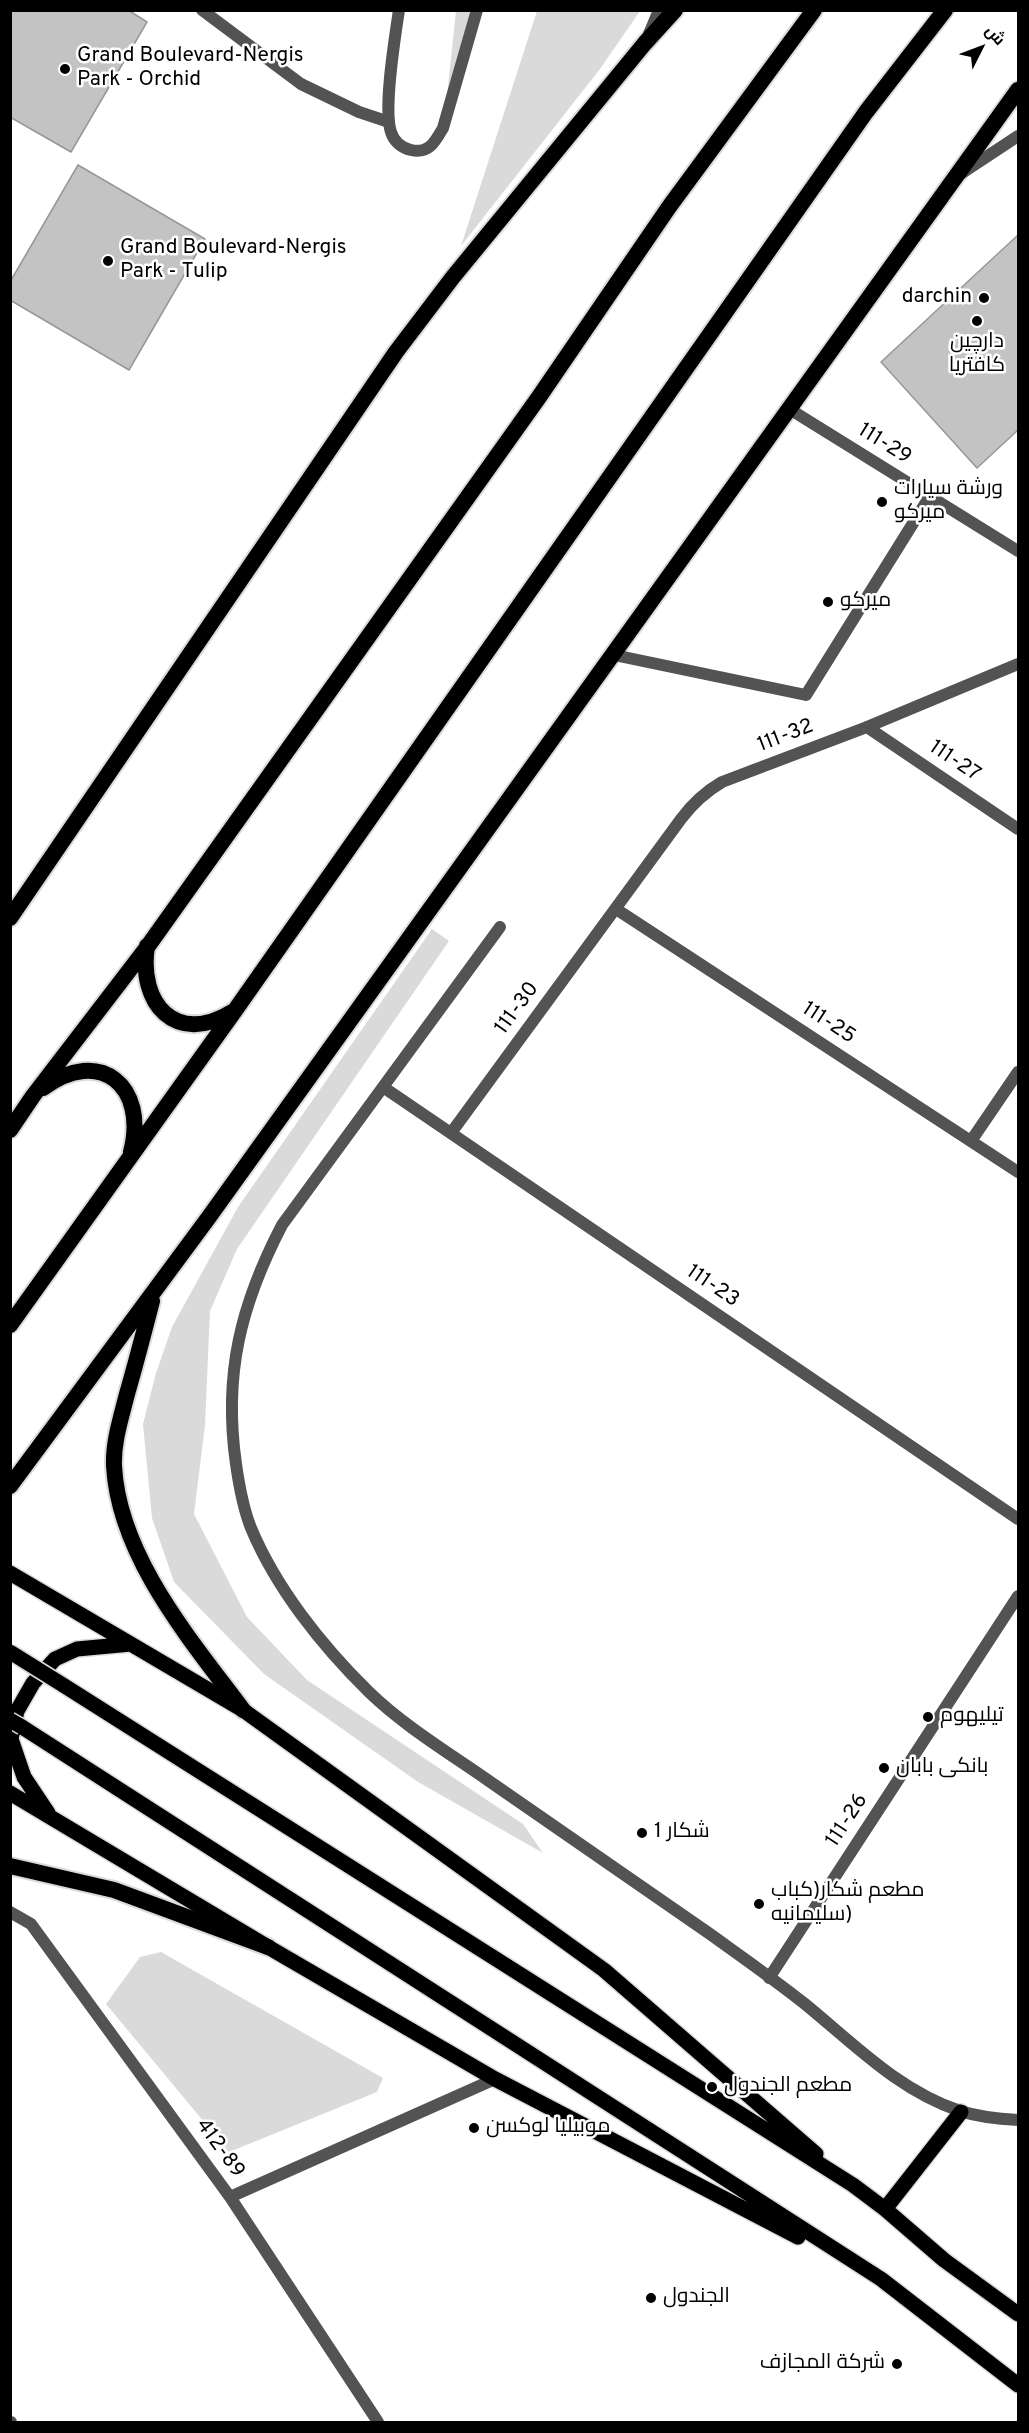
<!DOCTYPE html>
<html>
<head>
<meta charset="utf-8">
<style>
  body { margin:0 }
  #map { position:relative; width:1029px; height:2433px; overflow:hidden; background:#fff; font-family:Overpass,Cairo,sans-serif }
  canvas { display:block }
  .frame { position:absolute; inset:0; border:12px solid #000; pointer-events:none }
  .north { position:absolute; left:951px; top:18px; width:60px; height:60px; -webkit-text-stroke:4px #fff; paint-order:stroke; rotate:48deg; font-size:16px; font-weight:700; line-height:24px; text-align:center; color:#000 }
  .north::after { content:''; display:block; margin:auto; width:21px; height:27px; background:#000; clip-path:polygon(50% 0,100% 100%,50% 72%,0 100%) }
</style>
</head>
<body>
<div id="map">
<canvas width="1029" height="2433"></canvas>
<div class="frame"></div>
<div class="north">ش</div>
</div>
<script>
const context = document.querySelector('canvas').getContext('2d');
context.lineJoin = 'round';
function fill(path, color) {
  context.fillStyle = color;
  context.fill(path, 'evenodd');
}
function stroke(path, color, width, dash) {
  context.strokeStyle = color;
  context.lineWidth = width;
  context.lineCap = dash ? 'butt' : 'round';
  context.setLineDash(dash || []);
  context.stroke(path);
}
function write(font, color, halo, rows, align = 'center') {
  context.font = font + ' Overpass,Cairo,sans-serif';
  context.lineWidth = 5;
  context.setLineDash([]);
  context.textBaseline = 'middle';
  context.strokeStyle = halo;
  context.fillStyle = color;
  for (const [text, x, y, turn = 0] of rows) {
    context.save();
    context.translate(x, y);
    context.rotate((+turn || 0) * Math.PI / 180);
    context.textAlign = isNaN(turn) ? turn : align;
    if (halo) context.strokeText(text, 0, 0);
    context.fillText(text, 0, 0);
    context.restore();
  }
}
const green = new Path2D(`
  M456 11H478L443 133Z
  M537 11H640L600 69 461 246Z
  M432 929 449 941 237 1249 210 1311 205 1425 194 1514 247 1617 307 1680 523 1824 543 1853 418 1782 264 1674 174 1582 152 1518 143 1424 156 1373 172 1327 238 1207Z
  M161 1952 383 2078 377 2092 229 2152 106 2004 140 1957Z`);
const building = new Path2D(`
  M10 10H128L147 22 71 152 10 117Z
  M78 165 205 239 129 370 10 300V282Z
  M1018 235V430L977 468 881 362Z`);
const service = new Path2D(`
  M399 10C395 37 383 109 391 132 394 142 402 148 411 150 429 154 435 142 443 128L477 10
  M649 34 659 10
  M614 655 806 695 930 496`);
const minor = new Path2D(`
  M202 10 301 84 359 112 389 122
  M962 173 1018 136
  M791 410 1018 551
  M867 727 1018 829
  M616 909 1018 1172
  M500 927 282 1225C241 1304 223 1374 236 1464 239 1485 243 1508 251 1528 276 1588 322 1646 369 1692 404 1726 449 1753 489 1781 563 1832 637 1883 710 1934 742 1957 775 1980 805 2004 854 2044 899 2091 960 2111 979 2117 999 2119 1018 2120
  M383 1087 1018 1519
  M451 1133 681 819C693 803 705 792 722 782L867 727 1018 664
  M971 1141 1018 1072
  M10 1912 31 1924 230 2197 378 2422
  M769 1978 1018 1596
  M230 2197 495 2079
  M10 2422H11`);
const primary = new Path2D(`
  M10 1573 243 1710 604 1970 816 2154
  M63 1685 853 2185 885 2209 944 2260 1018 2314
  M22 1727 881 2279 1018 2385
  M10 1793 268 1947 495 2079 798 2237
  M48 1813 24 1777 11 1739 17 1711 33 1683 55 1659 77 1649 131 1644
  M885 2209 961 2112`);
const trunk = new Path2D(`
  M10 918 396 352 453 277 645 43 675 10
  M147 946C138 1004 176 1046 232 1012
  M43 1088C100 1046 148 1086 131 1152
  M10 1130 33 1096 148 946 539 397 669 207 814 10
  M152 1301C144 1332 136 1363 127 1394 121 1418 113 1442 114 1466 119 1557 191 1640 243 1710
  M10 1325 236 1009 866 112 945 10
  M10 1486 209 1217 1018 90
  M10 1866 114 1890 268 1947`);
const primaryBridge = new Path2D(`
  M10 1652 63 1685
  M10 1720 22 1727`);
const markers = [
  [65,69,6,"#000"],
  [108,261,6,"#000"],
  [984,298,6,"#000"],
  [977,321,6,"#000"],
  [882,502,6,"#000"],
  [828,602,6,"#000"],
  [928,1717,6,"#000"],
  [884,1768,6,"#000"],
  [642,1833,6,"#000"],
  [759,1904,6,"#000"],
  [712,2087,6,"#000"],
  [474,2128,6,"#000"],
  [651,2298,6,"#000"],
  [897,2364,6,"#000"]
];
const poiNames = [
  ["Grand Boulevard-Nergis",77,57],
  ["Park - Orchid",77,81],
  ["Grand Boulevard-Nergis",120,249],
  ["Park - Tulip",120,273],
  ["darchin",972,298,"right"],
  ["دارچین",977,343,"center"],
  ["کافتریا",977,367,"center"],
  ["ورشة سیارات",894,490],
  ["میرکو",894,514],
  ["میرکو",840,602],
  ["تيليهوم",940,1717],
  ["بانکی بابان",896,1768],
  ["شكار 1",654,1833],
  ["مطعم شكار(كباب",771,1892],
  ["سليمانيه)",771,1916],
  ["مطعم الجندول",724,2087],
  ["موبیلیا لوکسن",486,2128],
  ["الجندول",663,2298],
  ["شرکة المجازف",885,2364,"right"]
];
const streetNames = [
  ["111-29",884,445,32],
  ["111-32",786,737,-21],
  ["111-27",954,762,34],
  ["111-30",518,1009,-54],
  ["111-25",828,1024,33],
  ["111-23",712,1287,34],
  ["111-26",848,1821,-57],
  ["412-89",219,2149,54]
];
fill(green, '#dadada');
fill(building, '#c3c3c3');
stroke(building, '#979797', 1.5);
stroke(primary, '#dbdbdb', 18);
stroke(trunk, '#dbdbdb', 20);
stroke(service, '#535353', 12);
stroke(minor, '#535353', 12);
stroke(primary, '#000', 15);
stroke(trunk, '#000', 16);
stroke(primaryBridge, '#dbdbdb', 18, []);
stroke(primaryBridge, '#000', 15);
for (const [x, y, r, color] of markers) {
  const dot = new Path2D();
  dot.arc(x, y, r, 0, 2 * Math.PI);
  context.fillStyle = color;
  context.fill(dot);
  stroke(dot, '#fff', 2);
}
write('21px', '#000', '#fff', poiNames, 'left');
write('21px', '#000', '#fff', streetNames);
</script>
</body>
</html>
